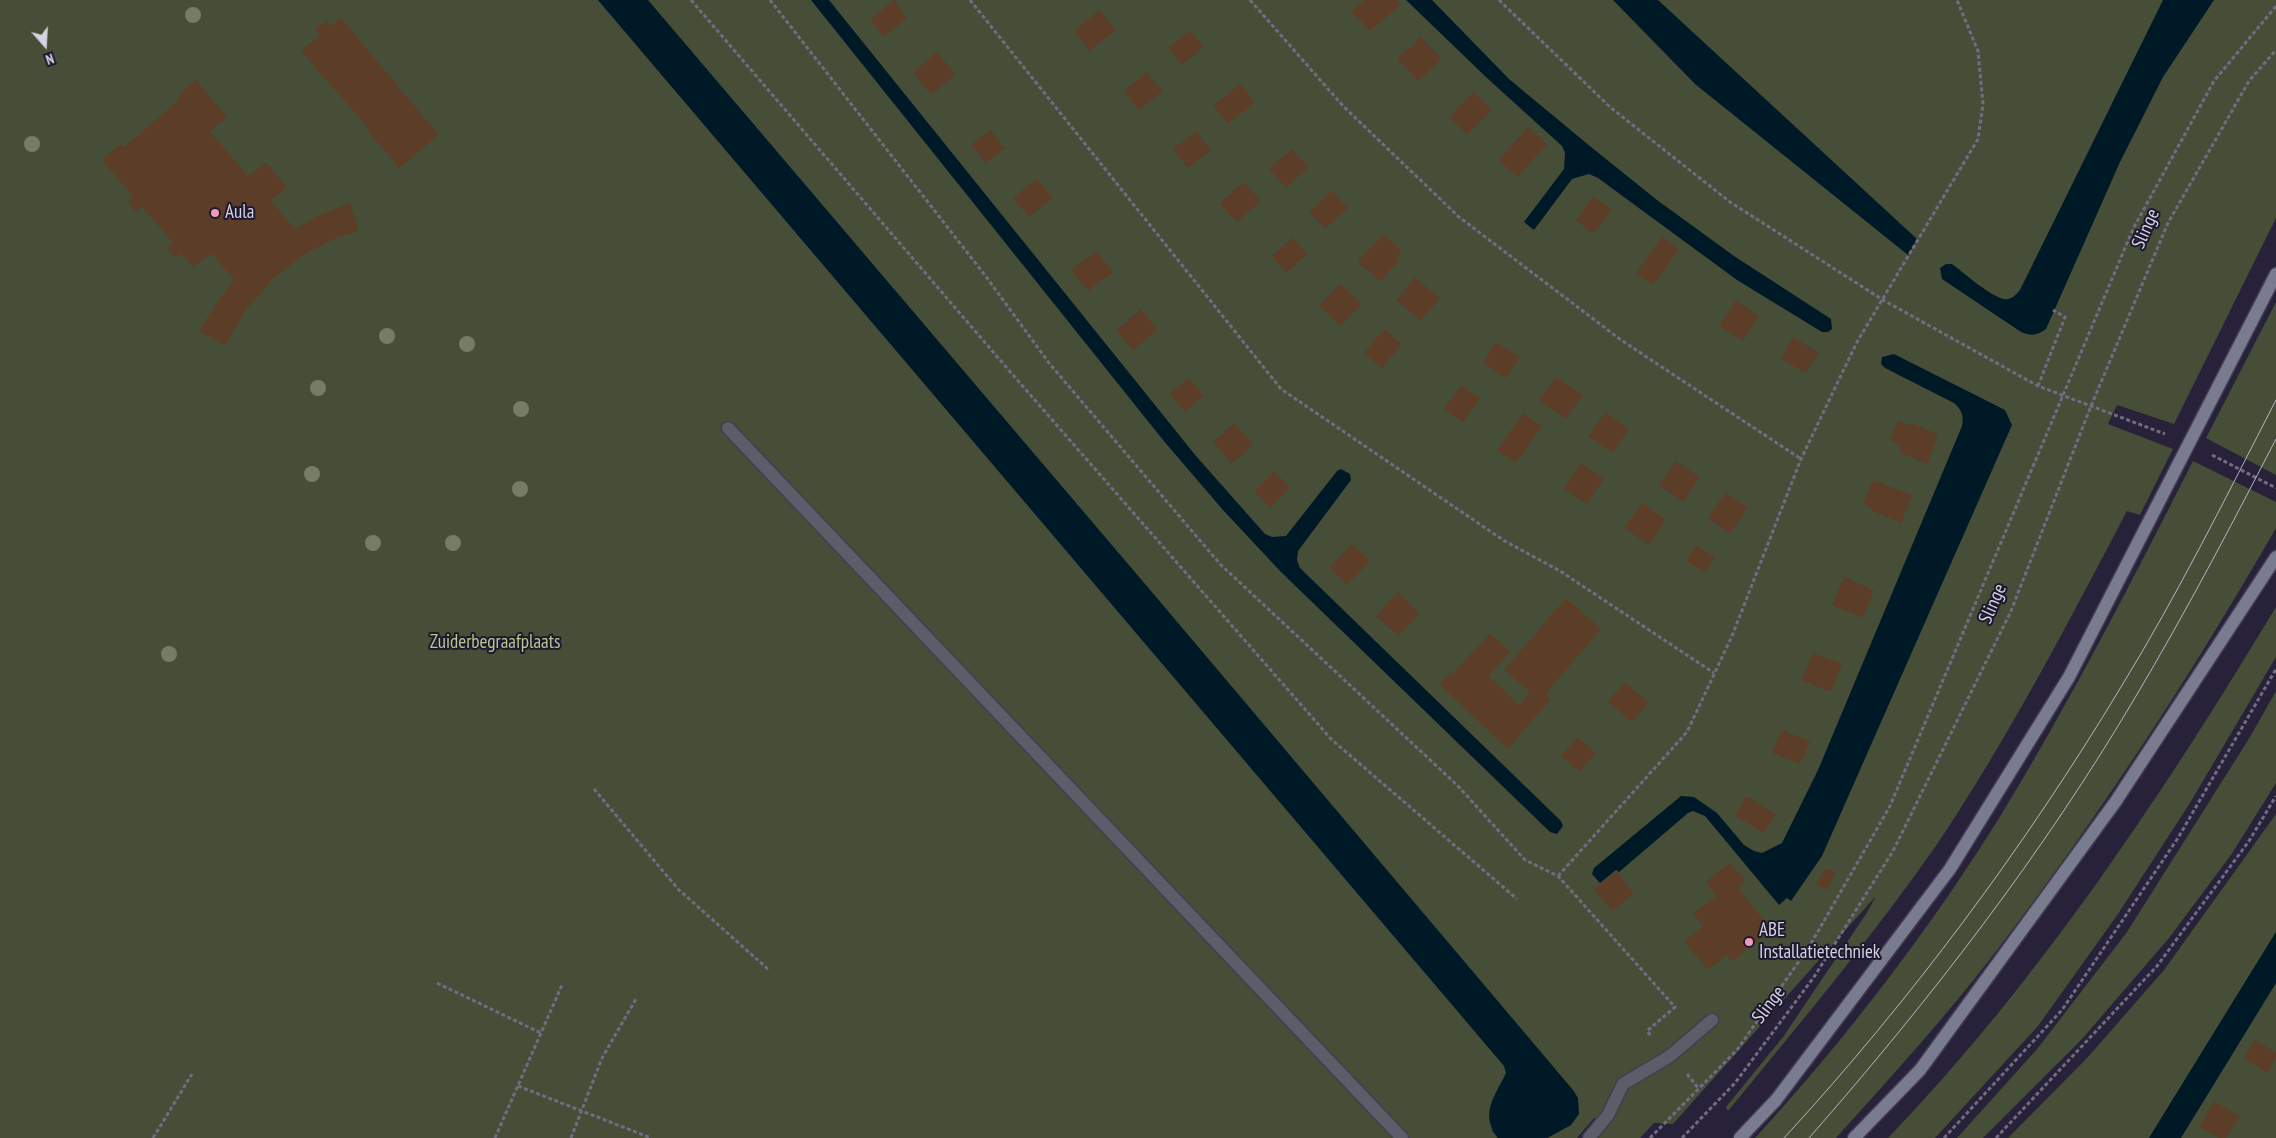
<!DOCTYPE html>
<html>
<head>
<meta charset="utf-8">
<style>
  body { margin:0 }
  #map { position:relative; width:2276px; height:1138px; overflow:hidden; background:#272139; font-family:"PT Sans Narrow",sans-serif }
  canvas { display:block }
  .north { position:absolute; left:20px; top:20px; width:50px; height:50px; -webkit-text-stroke:4px #1e182f; paint-order:stroke; rotate:161deg; font-size:14px; font-weight:700; line-height:20px; text-align:center; color:#d5d2e2 }
  .north::after { content:''; display:block; margin:auto; width:18px; height:22px; background:#d5d2e2; clip-path:polygon(50% 0,100% 100%,50% 72%,0 100%) }
</style>
</head>
<body>
<div id="map">
<canvas width="2276" height="1138"></canvas>
<div class="north">N</div>
</div>
<script>
const context = document.querySelector('canvas').getContext('2d');
context.lineJoin = 'round';
function fill(path, color) {
  context.fillStyle = color;
  context.fill(path, 'evenodd');
}
function stroke(path, color, width, dash) {
  context.strokeStyle = color;
  context.lineWidth = width;
  context.lineCap = dash ? 'butt' : 'round';
  context.setLineDash(dash || []);
  context.stroke(path);
}
function write(font, color, halo, rows, align = 'center') {
  context.font = font + ' "PT Sans Narrow",sans-serif';
  context.lineWidth = 4;
  context.setLineDash([]);
  context.textBaseline = 'middle';
  context.strokeStyle = halo;
  context.fillStyle = color;
  for (const [text, x, y, turn = 0] of rows) {
    context.save();
    context.translate(x, y);
    context.rotate((+turn || 0) * Math.PI / 180);
    context.textAlign = isNaN(turn) ? turn : align;
    if (halo) context.strokeText(text, 0, 0);
    context.fillText(text, 0, 0);
    context.restore();
  }
}
const green = new Path2D(`
  M0 0H598L1505 1066 1507 1073 1503 1081 1492 1131 1498 1138H0Z
  M620 0H2276V218L2174 424 2117 405 2108 424 2173 449 2140 515 2127 511C2068 623 2010 735 1940 840 1875 934 1801 1022 1728 1111L1726 1107 1783 1037 1866 914 1876 896 1673 1124 1654 1123 1640 1138H1598L1613 1120 1594 1118 1577 1138H1547L1571 1125Z
  M2276 302V475L2206 438Z
  M2193 461 2276 502V528C2191 676 2098 818 1994 954 1945 1018 1890 1078 1836 1138H1755C1846 1039 1930 929 2001 815 2071 700 2132 581 2193 461Z
  M2276 607V657L2190 803 2118 914 2038 1026 1935 1138H1888C2040 980 2163 794 2276 607Z
  M2276 691V783L2231 855 2169 938 2083 1038 1983 1138H1957L2038 1048 2127 932 2250 737Z
  M2276 814V932L2149 1138H2008L2088 1057 2164 970Z
  M2276 969V1138H2167Z`);
const water = new Path2D(`
  M598 0H648L1151 591 1573 1090 1578 1098 1579 1114 1571 1125 1547 1138H1498C1479 1114 1495 1096 1506 1073L1504 1066Z
  M811 0H829L1196 456 1265 534 1272 537 1286 536 1337 471 1341 469 1350 474 1351 480 1298 551 1297 560 1300 568 1561 821 1563 826 1557 834 1550 832 1281 572 1223 510 1163 440Z
  M1406 0H1432L1509 79 1591 147 1657 200 1734 256 1831 319 1832 329 1828 332H1822L1737 280 1598 178 1589 174 1572 179 1534 230 1524 222 1564 169 1565 153 1562 146 1487 78Z
  M1613 0H1658L1917 239 1908 255 1695 84Z
  M2163 0H2214L2163 77 2120 162 2046 329C2037 336 2031 336 2021 332L1942 279 1940 268 1946 264H1952C1963 272 1996 302 2008 299 2014 298 2017 293 2020 290Z
  M1894 354 2005 410 2012 425 1822 856 1791 901 1787 898 1779 905 1705 816 1693 811 1688 813 1619 872 1616 870 1600 883 1592 874 1594 868 1681 796 1694 797 1717 813 1744 845 1754 851 1762 853 1782 843 1818 770 1962 426C1964 416 1962 410 1954 403L1885 368 1881 364 1882 357Z
  M2276 932V983L2181 1138H2149Z`);
const building = new Path2D(`
  M894 0 907 18 884 37 870 19Z
  M1364 0H1396L1401 5 1370 31 1351 11Z
  M1099 10 1116 30 1090 51 1074 31Z
  M341 18 439 135 399 168 367 130 369 129 301 51 320 35 315 29 326 20 331 26Z
  M1190 30 1204 47 1182 65 1168 48Z
  M1421 37 1442 59 1418 81 1397 59Z
  M937 52 956 75 931 95 913 72Z
  M1147 72 1163 91 1139 110 1124 91Z
  M196 80 227 117 210 132 248 176 266 162 287 187 271 201 295 229 320 215 350 203 359 231 339 237 303 255 272 280 246 310 225 345 199 331 215 305 234 280 211 253 194 268 181 253 175 258 167 248 173 243 142 207 136 212 128 202 134 197 102 160 121 144 124 147 180 99 177 96Z
  M1240 84 1255 102 1228 124 1213 106Z
  M1474 92 1492 110 1467 135 1449 117Z
  M1528 127 1547 144 1518 177 1498 160Z
  M990 130 1005 148 986 163 971 145Z
  M1196 131 1211 150 1188 168 1173 149Z
  M1292 149 1309 167 1286 188 1269 169Z
  M1037 179 1053 198 1029 217 1013 198Z
  M1244 182 1261 201 1237 222 1219 203Z
  M1331 190 1348 208 1325 229 1309 212Z
  M1594 196 1612 210 1593 234 1576 220Z
  M1384 234 1402 251 1396 257 1399 260 1380 282 1357 261Z
  M1662 236 1679 249 1653 285 1636 273Z
  M1293 237 1307 254 1286 273 1272 256Z
  M1096 251 1113 272 1088 291 1071 270Z
  M1415 277 1440 298 1420 321 1396 300Z
  M1340 284 1362 304 1341 326 1319 305Z
  M1736 300 1759 316 1743 341 1719 326Z
  M1141 309 1158 330 1133 350 1116 330Z
  M1384 329 1402 344 1382 368 1364 353Z
  M1793 337 1819 353 1806 373 1781 359Z
  M1496 342 1520 357 1506 378 1483 363Z
  M1556 377 1583 395 1566 419 1539 400Z
  M1189 378 1204 396 1185 412 1170 393Z
  M1461 385 1480 398 1463 422 1444 409Z
  M1605 412 1629 429 1613 453 1588 437Z
  M1523 413 1542 426 1516 463 1497 450Z
  M1898 420 1909 425 1911 423 1938 434 1927 464 1899 452 1901 445 1890 440Z
  M1234 423 1253 445 1232 464 1213 442Z
  M1676 461 1700 477 1683 502 1659 485Z
  M1581 463 1604 479 1587 504 1564 489Z
  M1274 471 1290 487 1270 508 1254 491Z
  M1873 480 1913 495 1901 523 1872 511 1873 509 1863 504Z
  M1725 493 1748 508 1730 534 1708 518Z
  M1642 503 1666 519 1649 545 1624 528Z
  M1352 544 1370 561 1347 585 1329 568Z
  M1696 545 1715 557 1705 573 1686 561Z
  M1844 577 1874 590 1863 618 1832 605Z
  M1398 592 1420 613 1398 636 1376 616Z
  M1566 598 1601 629 1545 694 1551 699 1508 749 1439 684 1451 672 1453 673 1490 633 1510 652 1489 676 1519 705 1530 692 1504 670Z
  M1813 653 1842 664 1831 692 1801 680Z
  M1625 682 1649 703 1632 722 1608 702Z
  M1781 730 1810 741 1800 764 1772 753Z
  M1577 737 1596 753 1580 772 1561 756Z
  M1746 796 1776 814 1764 833 1735 816Z
  M1730 862 1746 881 1738 888 1771 929 1732 962 1726 955 1708 970 1684 941 1703 926 1693 914 1716 896 1706 882Z
  M1826 868 1836 873 1827 890 1816 884Z
  M1617 871 1634 894 1612 911 1594 889Z
  M2254 1039 2276 1052V1058L2268 1073 2244 1059Z
  M2214 1101 2240 1116 2226 1138H2219L2199 1127Z`);
const path = new Path2D(`
  M691 0 1006 367 1331 739 1517 899
  M770 0 984 274 1049 363 1220 564 1458 786 1525 860 1558 876 1675 1007 1647 1031 1652 1037
  M970 0 1281 389 1503 540 1560 571 1714 673
  M1250 0 1343 106 1459 217 1621 340 1801 459
  M1499 0 1610 107 1730 202 1883 300 2038 386 2165 434
  M2038 386 2065 317 2053 310
  M2212 455 2276 488
  M594 789 678 889 769 970
  M1558 876 1687 732 1732 636 1801 459 1857 342 1978 139 1983 104 1978 51 1957 0
  M437 983 541 1033
  M1687 1074 1699 1089
  M518 1086 651 1138
  M153 1138 192 1074
  M495 1138 562 985
  M571 1138 602 1058 636 999
  M1650 1138 1737 1050 1809 947 1890 806 2133 229 2214 81 2276 6
  M1682 1138 1735 1083 1814 977 1893 851 2011 611 2091 406 2168 223 2249 81 2276 50
  M1944 1138 2062 1010 2178 838 2276 669
  M1996 1138 2157 966 2249 841 2276 796`);
const service = new Path2D(`
  M728 428 1402 1138
  M1589 1138 1608 1115 1623 1084 1670 1056 1712 1020`);
const secondary = new Path2D(`
  M1740 1138 1776 1100 1950 869 2069 677 2276 274
  M1854 1138 1920 1070 2116 801 2276 557`);
const tram = new Path2D(`
  M1784 1138C1911 1000 2024 848 2121 687 2178 594 2226 497 2276 400
  M1809 1138C1930 1000 2043 854 2136 696 2186 612 2231 526 2276 439`);
const trees = [
  [193,15],
  [32,144],
  [387,336],
  [467,344],
  [318,388],
  [521,409],
  [312,474],
  [520,489],
  [373,543],
  [453,543],
  [169,654]
];
const markers = [
  [215,213,5,"#f09ab5"],
  [1749,942,5,"#f09ab5"]
];
const poiNames = [
  ["Aula",225,213],
  ["ABE",1759,931],
  ["Installatietechniek",1759,953]
];
const streetNames = [
  ["Slinge",2146,229,-66],
  ["Slinge",1993,604,-66],
  ["Slinge",1769,1005,-53]
];
const parkNames = [
  ["Zuiderbegraafplaats",495,643]
];
fill(green, '#464e38');
fill(water, '#001926');
fill(building, '#5c3e28');
stroke(service, '#433d54', 15);
stroke(secondary, '#433d54', 15);
stroke(path, '#716c81', 3, [4, 2.5]);
stroke(service, '#5b5d69', 12);
stroke(secondary, '#797c8f', 12);
stroke(tram, '#b7b3c4', 1);
context.fillStyle = '#757d67';
for (const [x, y] of trees) {
  context.beginPath();
  context.arc(x, y, 8, 0, 2 * Math.PI);
  context.fill();
}
for (const [x, y, r, color] of markers) {
  const dot = new Path2D();
  dot.arc(x, y, r, 0, 2 * Math.PI);
  context.fillStyle = color;
  context.fill(dot);
  stroke(dot, '#1e182f', 2);
}
write('19px', '#d5d2e2', '#1e182f', poiNames, 'left');
write('19px', '#d5d2e2', '#1e182f', streetNames);
write('19px', '#b5c98d', '#1e182f', parkNames);
</script>
</body>
</html>
